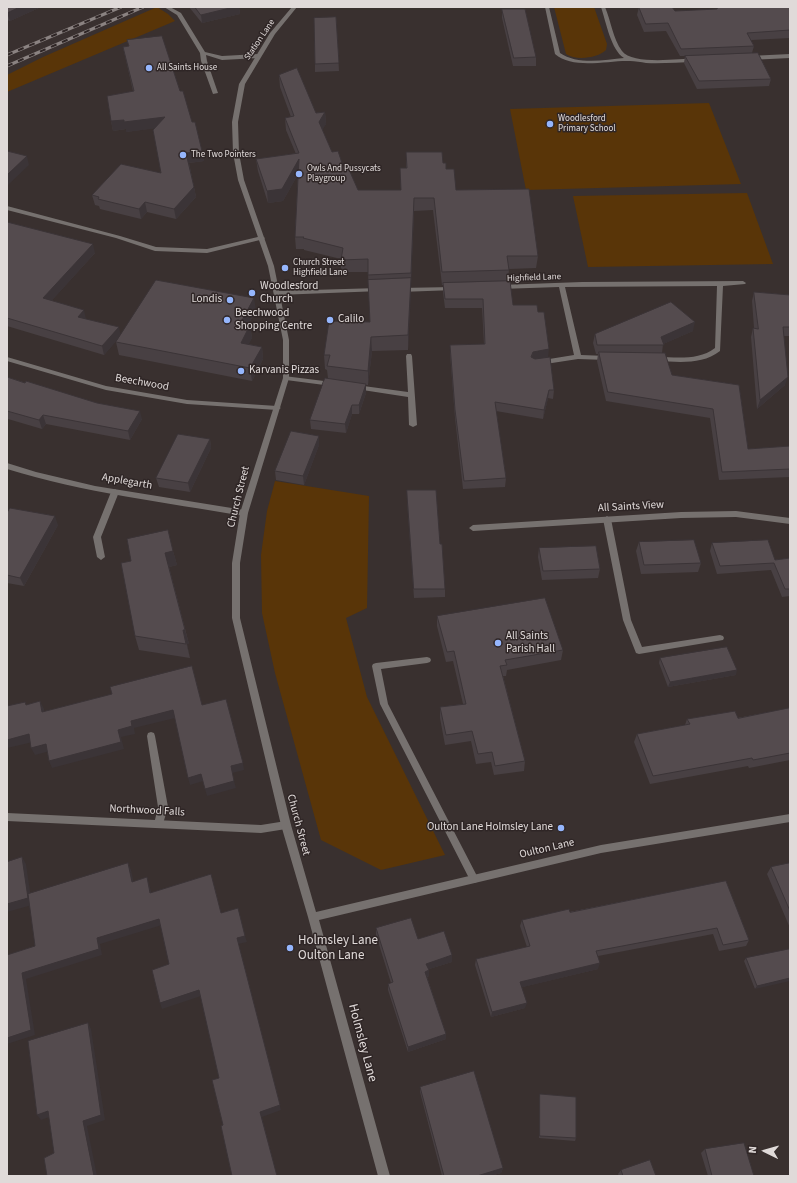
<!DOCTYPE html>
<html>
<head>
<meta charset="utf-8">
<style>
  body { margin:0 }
  #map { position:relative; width:797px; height:1183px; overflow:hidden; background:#39302f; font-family:"Source Sans 3",sans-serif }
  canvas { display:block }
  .frame { position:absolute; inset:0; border:8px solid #e0dad9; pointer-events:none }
  .north { position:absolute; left:745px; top:1131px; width:40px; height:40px; -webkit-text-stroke:3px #2f2626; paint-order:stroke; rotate:275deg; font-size:11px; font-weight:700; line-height:16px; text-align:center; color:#e0dad9 }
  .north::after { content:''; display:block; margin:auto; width:14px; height:18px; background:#e0dad9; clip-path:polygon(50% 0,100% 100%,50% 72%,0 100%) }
</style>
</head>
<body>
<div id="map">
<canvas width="797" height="1183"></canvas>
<div class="frame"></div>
<div class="north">N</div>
</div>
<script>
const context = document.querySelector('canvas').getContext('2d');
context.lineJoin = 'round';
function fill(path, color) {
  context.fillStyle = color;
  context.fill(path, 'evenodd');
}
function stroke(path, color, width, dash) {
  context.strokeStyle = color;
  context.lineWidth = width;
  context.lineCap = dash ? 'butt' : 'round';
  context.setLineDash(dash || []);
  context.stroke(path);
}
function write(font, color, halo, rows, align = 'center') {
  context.font = font + ' "Source Sans 3",sans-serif';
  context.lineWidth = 3;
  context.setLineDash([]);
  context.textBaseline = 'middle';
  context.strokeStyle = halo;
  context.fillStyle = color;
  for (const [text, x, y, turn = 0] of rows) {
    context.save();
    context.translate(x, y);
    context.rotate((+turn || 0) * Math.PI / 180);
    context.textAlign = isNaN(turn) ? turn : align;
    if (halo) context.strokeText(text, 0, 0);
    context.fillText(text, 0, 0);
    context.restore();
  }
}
const green = new Path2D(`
  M157 7 168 14 175 21 7 92V75L43 57Z
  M554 7H594L607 44 606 50C598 58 576 61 566 54Z
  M709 103 741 184 526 190 510 109Z
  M747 193 773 264 588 267 573 196Z
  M275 481 369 496 367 608 346 618 367 697 445 855 381 870 321 840 275 673 262 613 261 555 267 511Z`);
const service = new Path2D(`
  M115 489 119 492 101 537 105 557 101 560 97 557 93 537 111 492Z
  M607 516 611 519 631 620 642 647 720 635 723 636 724 638 723 640 639 654 636 653 623 620 603 519Z
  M427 657 430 658 431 660 430 662 427 663 381 669 388 704 477 876 479 879 477 882 474 883 471 882 380 704 372 666 373 664 376 663Z
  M151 732 154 733 155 736 168 807 162 827 159 828 156 827 154 824 158 807 147 736 148 733Z`);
const minor = new Path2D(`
  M164 7H170L181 13 205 52 222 56 258 54 261 56 258 58 222 60 206 55 207 61 218 93 213 94 201 61 200 53 177 15Z
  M545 7H549L560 53C577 65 605 60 624 58 611 50 606 22 601 7H605C611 21 613 39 622 51 632 65 679 59 695 58L698 60 695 62C679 62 662 64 646 63 641 62 635 61 630 61 609 60 573 70 555 54Z
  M790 54V58L749 60 746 58 749 56Z
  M7 206 120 236 156 247 207 249 262 236 265 238 264 239 207 253 155 251 116 238 7 210Z
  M743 281 746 283 745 284 723 286 720 351C702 365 679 362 657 361L654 359 657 357C676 357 698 361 715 348L717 286 565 287 581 355 607 356 610 358 607 360 578 359 539 365H537V361L574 355 559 287 500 289 497 287 500 285 582 282Z
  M453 287 456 289 455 290 400 292 397 290 400 288Z
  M379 288 382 290 381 291 277 295 274 293 277 291Z
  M407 354H411L412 356 417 425 413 427 409 425 408 397 356 389 353 387 356 385 408 392 406 356Z
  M7 357 106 386 187 400 277 406 281 408 277 410 187 404 106 390 7 361Z
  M284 376 332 382 335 384 332 386 286 380H284L283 378Z
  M7 463 36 472 95 486 244 510 248 513 244 516C164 502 84 493 7 469Z
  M736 511 790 518V524L736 517 681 518 473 531 469 528 473 525 681 512Z
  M7 813 261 825 286 821 289 822 291 825 289 828 286 829 261 833 7 821Z`);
const tertiary = new Path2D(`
  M292 7H297L275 34 245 84 238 122 239 153 244 180 274 266 289 340V378L248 513 240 563V618L291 825 316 912 601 845 790 814V822L601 853 319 920 390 1176H378L308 917 281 825 232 618V563L240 513 283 378V340L268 266 238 180 233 153 232 122 239 84 270 33Z`);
const rail = new Path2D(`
  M7 55 121 7
  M7 66 143 7`);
const wall = new Path2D(`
  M7 7H41L10 21 7 20Z
  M189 7H239L240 14 202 23Z
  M639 7 675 11 790 7V38L751 40 754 46 752 53 771 79 769 86 697 89 684 63 685 56H680L666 31 644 32 637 15Z
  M502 9 536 57V66H513L502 18Z
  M336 17 339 71 315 72V64Z
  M127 40 180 91 192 122 202 151 204 161 189 163 194 187 196 197 176 219 147 212 141 219 100 209 99 206 95 205 92 195 161 173 155 128 126 132V129L113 131 111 121 133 91 123 47 129 46Z
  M279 75 316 113 325 112 326 124 322 129 332 152 343 166 358 190H401L400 168H406V152L443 163 456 190 538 256 536 268 509 269 508 281 513 305 538 312 548 357 554 390 553 399 548 398 543 419 496 411 506 478 505 487 463 489 455 418 450 353V345L484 344 482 308H445L443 292V285H442L433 210 414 211 408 350 372 351 368 385H366V393L359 414H352L346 433 311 429 310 420 328 378 327 370 325 369 324 355 370 322 368 272H341V259L304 250V249H296L295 237 298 174 283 201 268 203 258 171 256 159 296 154 286 130 285 118 291 117 280 87Z
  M7 222 95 253 51 301 86 319 121 336 256 310 248 325H250L252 338 248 344 262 347 263 359 252 381 119 355 116 342 119 337 104 355 7 326Z
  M754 292 790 295V336H784L785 385 757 409 751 337 753 328H754L752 301Z
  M693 331 663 344 662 353 672 375 739 385 748 449 790 447V477L719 480 710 418 606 401 597 361 598 354H596L593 343 595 334Z
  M7 377 142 419 130 440 46 424 42 429 8 419 7 420Z
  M319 436V445L304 485 276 480 275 471Z
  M210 439 211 448 190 492 159 487 156 478Z
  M407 490 440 544 445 589V597L414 598 407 499Z
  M7 513 58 525 24 586 7 583Z
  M639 542 701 563 698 572 641 574 636 551Z
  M712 543 775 560 790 558V596L782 597 771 570 717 574 710 551Z
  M539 548 600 569 598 578 542 580 538 557Z
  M173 551 177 565 169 567 189 644H187L190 658 139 650 135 636Z
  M437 616 563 650 561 660 507 670 506 676H503L525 761 524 771 494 775 491 762 476 764 471 741 445 745 440 718V707L463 704 453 661 446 662 437 626Z
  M660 658 736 675 668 687 659 663Z
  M790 708V760L749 768 748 766 650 784 634 742 637 734 685 725 687 719 738 718Z
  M790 863V928L767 874 771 867Z
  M726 881 749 940 746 946 719 951 713 934 598 956V969L522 987 525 1008 491 1017 475 965 476 959 527 947 520 926 522 920 570 912Z
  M376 928 418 939 452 962 429 969V976L427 977 446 1034V1039L408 1052 388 990V984L391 983 376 935Z
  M790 949 755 989 744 961 746 958Z
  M420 1087 503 1168 501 1173 490 1176H442L420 1092Z
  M540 1094 576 1138 575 1141 539 1138V1097Z
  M705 1149 754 1176H708L701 1153Z
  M621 1170 656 1176H619L618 1174Z`);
const shadedWall = new Path2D(`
  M20 7H41L10 21 7 13Z
  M234 7H239L240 14 202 23 201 15Z
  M325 112 326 124 320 134 319 122Z
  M165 117 167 127 126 132V129L113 131 111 121 124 120Z
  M202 151 204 161 188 163 186 153Z
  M27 156 29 165 8 185 7 182V175Z
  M299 159 300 171 283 201 268 203 267 191Z
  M194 187 196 197 176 219 174 209Z
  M414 198V211L411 286V273Z
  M145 202 147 212 141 219 139 209Z
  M93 244 95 253 46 307 43 298Z
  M411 278V293L408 350V335Z
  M254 298 256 310 242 336 240 324Z
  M84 310 86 319 80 326 78 317Z
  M695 322 693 331 661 345V337Z
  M250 325 252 338 243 356 241 343Z
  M119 327 121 336 104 355 102 346Z
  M371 337 372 351 368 385V371Z
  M262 347 263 359 252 381 250 368Z
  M549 349 548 358 530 366 533 352Z
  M788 377 785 385 757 409 760 400Z
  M366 384V393L359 414V405Z
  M549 390 548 398 543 419 544 410Z
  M352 405V414L346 433 345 424Z
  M140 411 142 419 130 440 128 431Z
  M43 415 46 424 42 429 39 420Z
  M319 436V445L304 485 303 476Z
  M210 439 211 448 190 492 188 483Z
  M55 516 58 525 24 586 20 578Z
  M173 551 177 565 169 567 165 553Z
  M183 630H185L189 644H187L190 658Z
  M737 670 736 675 668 687 670 682Z
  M40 701 44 709 45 720 42 712Z
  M173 710 175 718 134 728 135 734 121 737 124 749 52 768 49 761 131 721Z
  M29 734 33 742 7 748V740Z
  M46 744 50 751 35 755 31 748Z
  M243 763 244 770 232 773 231 766Z
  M201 774 203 781 190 785 188 778Z
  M234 781 236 788 207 796 205 789Z
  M22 857 26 864 32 905 7 912V904Z
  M128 863 131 870 135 888 132 882Z
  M147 877 149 884 153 899 150 893Z
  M159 919 162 925 100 944 102 955 26 979 35 1035 7 1044V1038L22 973 97 938Z
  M245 936 247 942 238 944 281 1110 262 1117 277 1176 260 1112 237 938Z
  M452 955V962L426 970V964Z
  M600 963 598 969 519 988 520 982Z
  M429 970V976L424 978 425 972Z
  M790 978V981L755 989 757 986Z
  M199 990 201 996 162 1009 160 1003Z
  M527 1003 525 1008 491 1017 492 1012Z
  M88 1023 91 1029 105 1120 87 1126 97 1176H94L83 1121Z
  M446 1034V1039L408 1052V1047Z
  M48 1111 52 1116 41 1120 37 1115Z
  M503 1168 501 1173 490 1176H477Z`);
const building = new Path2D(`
  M7 7H20L7 13Z
  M195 7H234L201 15Z
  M639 7H672L675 11 717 9 718 7H790V30L747 33 754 46 681 49 668 23 646 24Z
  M502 9H525L536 57 514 58Z
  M336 17 339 63 315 64 314 18Z
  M162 36 180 91H183L192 122H195L202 151 186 153 194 187 174 209 145 202 139 209 98 199 99 197 92 195 121 164 161 173 153 130 165 117 124 122V120L111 121 107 96 134 91 123 47 129 46 127 40Z
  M758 53 771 79 699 81 685 56Z
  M297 68 316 113 325 112 319 122 332 152 338 151 343 166 347 165 358 190H401L400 168H407L406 152H442L443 163H446V169H454L456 190 529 189 538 256H507L509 270 442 272 434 198H414L411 273 368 275V259L341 260 343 248 303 238 304 237H295L299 159 282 189 267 191 256 159 299 153 285 118 294 116 279 75Z
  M7 151 27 156 7 175Z
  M7 222 93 244 43 298 84 310 78 317 119 327 102 346 7 318Z
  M411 278 408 335 371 337 368 371 327 366 330 355H324L329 321 370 322 368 280Z
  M156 280 254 298 240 324 250 325 241 343 262 347 250 368 116 342Z
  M510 281 513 305H537L538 312H544L549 349 533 352 531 357 535 359 550 357 554 390H549L544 410 495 402 506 478 464 481 455 410 450 345 485 344 483 299H445L443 283Z
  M754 292 790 295V327H783L788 377 760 400 753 328 758 329Z
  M671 302 695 322 661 337 664 345H597L595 334Z
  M599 352 665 353 672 375 739 385 748 449 790 446V469L722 472 713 409 608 392Z
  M7 377 25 383 26 381 97 403 140 411 128 431 43 415 39 420 7 411Z
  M325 378 366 384 359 405H352L345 424 310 420Z
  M291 431 319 436 303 476 275 471Z
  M178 434 210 439 188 483 156 478Z
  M407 490H436L440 544H442L445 589H414Z
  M10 508 55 516 20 578 7 575V513Z
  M168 530 173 551 165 553 185 630H183L186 644 135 636 121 563 131 561 127 539Z
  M694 540 701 563 644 565 639 542Z
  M768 540 775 560 790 558V589H785L774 563 720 566 712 543Z
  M596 546 600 569 543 571 539 548Z
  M545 598 563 650 505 660 507 665 500 666 525 761 495 766 492 752 478 754 472 731 446 735 440 707 466 704 454 651 447 652 437 616Z
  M727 647 737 670 670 682 660 658Z
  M192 666 202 705 226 699 243 763 231 766 234 781 205 789 201 774 188 778 173 710 131 721 132 726 118 730 121 742 49 761 46 744 31 748 29 734 7 740V706L25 702 26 705 40 701 42 712 112 694 110 687Z
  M790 708V753L753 760 752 758 653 776 637 734 690 724 687 719 735 711 738 718Z
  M22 857 28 898 7 904V862Z
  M128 863 132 882 147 877 150 893 211 874 221 913 238 908 245 936 237 938 280 1105 260 1112 277 1176H232L221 1126 223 1125 212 1080 219 1078 199 990 160 1003 152 970 169 964 159 919 97 938 99 949 22 973 31 1030 7 1038V955L35 946 28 894Z
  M790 863V911L771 867Z
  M726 881 749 940 723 945 717 928 596 951 600 963 520 982 527 1003 492 1012 476 959 530 946 522 920 569 909 570 912Z
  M411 918 418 939 444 931 452 955 426 964 429 970 425 972 446 1034 408 1047 388 984 393 982 376 928Z
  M790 949V978L757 986 746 958Z
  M88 1023 101 1115 83 1121 94 1176H47L44 1158 54 1153 48 1111 37 1115 28 1041Z
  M474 1071 503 1168 477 1176H444L420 1087Z
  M540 1094 576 1097V1138L540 1136Z
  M744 1143 754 1176H712L705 1149Z
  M650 1160 656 1176H623L621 1170Z`);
const markers = [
  [149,68,4,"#95b6fd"],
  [550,124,4,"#95b6fd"],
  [183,155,4,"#95b6fd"],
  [299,174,4,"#95b6fd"],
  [285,268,4,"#95b6fd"],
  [252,293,4,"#95b6fd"],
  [230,300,4,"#95b6fd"],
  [227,320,4,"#95b6fd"],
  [330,320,4,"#95b6fd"],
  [241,371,4,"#95b6fd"],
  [498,643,4,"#95b6fd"],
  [561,828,4,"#95b6fd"],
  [290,948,4,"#95b6fd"]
];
const farStreetnames = [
  ["Station Lane",260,40,-56],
  ["Highfield Lane",534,278,-2]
];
const farPoinames = [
  ["All Saints House",157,68],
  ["Woodlesford",558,119],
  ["Primary School",558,129],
  ["The Two Pointers",191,155],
  ["Owls And Pussycats",307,169],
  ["Playgroup",307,179],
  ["Church Street",293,263],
  ["Highfield Lane",293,273]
];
const poiNames = [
  ["Woodlesford",260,287],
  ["Church",260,300],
  ["Londis",222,300,"right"],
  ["Beechwood",235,314],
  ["Shopping Centre",235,327],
  ["Calilo",338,320],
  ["Karvanis Pizzas",249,371],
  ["All Saints",506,637],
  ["Parish Hall",506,650],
  ["Oulton Lane Holmsley Lane",553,828,"right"]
];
const streetNames = [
  ["Beechwood",142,383,10],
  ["Applegarth",127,482,10],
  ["Church Street",239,497,-76],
  ["All Saints View",631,507,-3],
  ["Northwood Falls",147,811,3],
  ["Church Street",298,825,75],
  ["Oulton Lane",547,849,-13]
];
const nearPoinames = [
  ["Holmsley Lane",298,941],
  ["Oulton Lane",298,956]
];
const nearStreetnames = [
  ["Holmsley Lane",362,1043,75]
];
fill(green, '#593508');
fill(service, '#76716f');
fill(minor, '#76716f');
fill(tertiary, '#76716f');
stroke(rail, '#8a8281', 3);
stroke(rail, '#2f2626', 2, [6]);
fill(wall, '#484043');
fill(shadedWall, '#3b3437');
fill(building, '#544b4e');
stroke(building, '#3b3437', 1);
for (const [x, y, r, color] of markers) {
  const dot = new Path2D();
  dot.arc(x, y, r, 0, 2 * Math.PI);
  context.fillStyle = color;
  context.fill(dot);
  stroke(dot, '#2f2626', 1.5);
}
write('9px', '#e0dad9', '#2f2626', farStreetnames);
write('9px', '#e0dad9', '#2f2626', farPoinames, 'left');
write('11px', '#e0dad9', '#2f2626', poiNames, 'left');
write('11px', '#e0dad9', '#2f2626', streetNames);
write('13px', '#e0dad9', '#2f2626', nearPoinames, 'left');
write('13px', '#e0dad9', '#2f2626', nearStreetnames);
</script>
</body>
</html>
